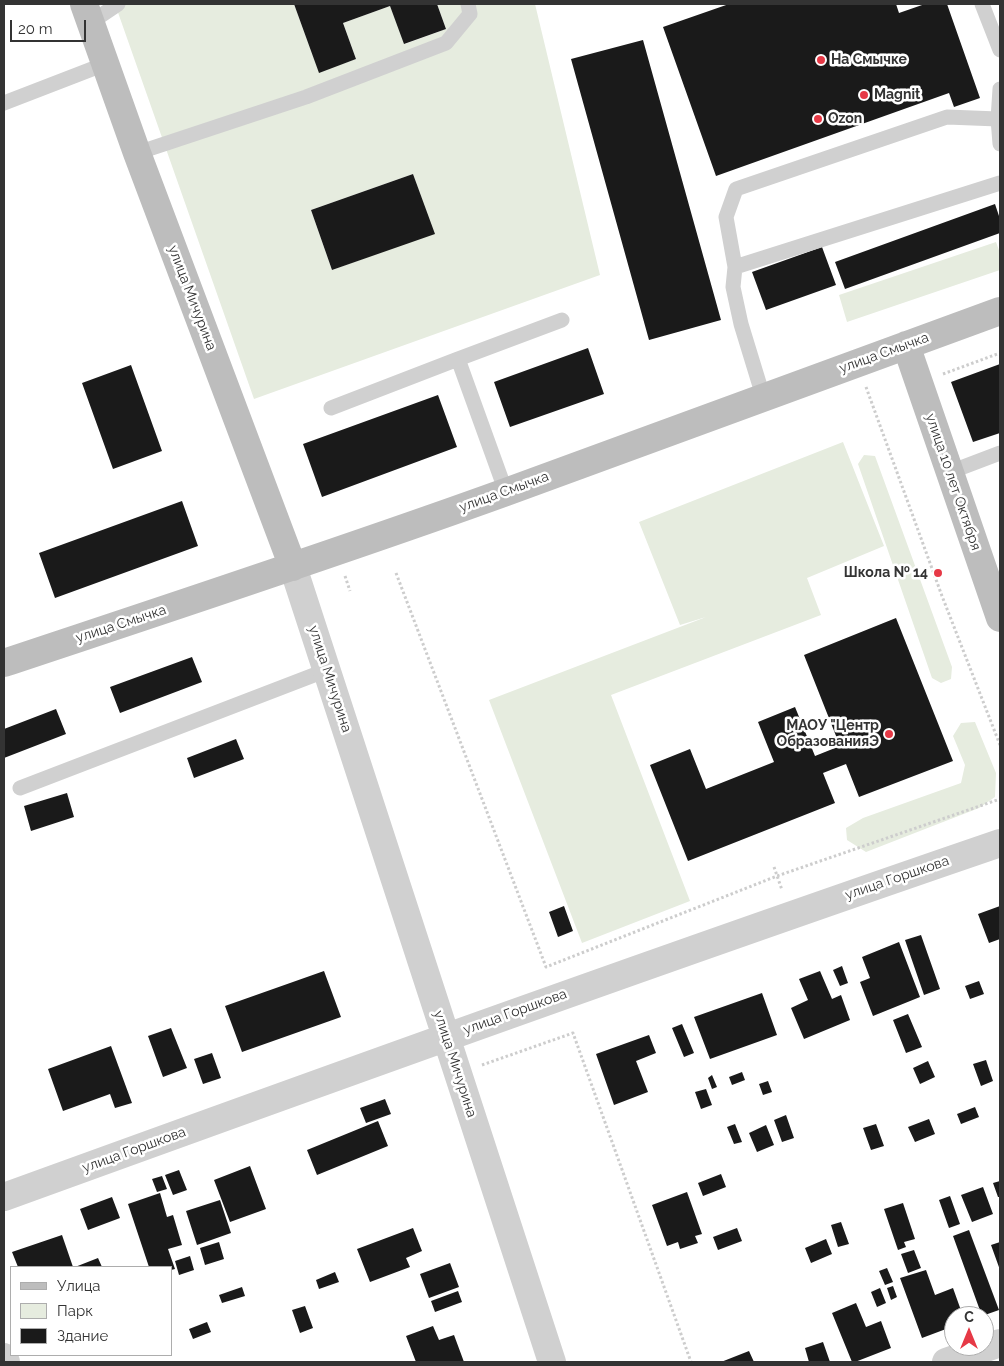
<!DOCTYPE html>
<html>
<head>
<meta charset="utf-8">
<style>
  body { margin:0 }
  #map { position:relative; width:1004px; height:1366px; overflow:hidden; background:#fff; font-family:Raleway,sans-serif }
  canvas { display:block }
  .frame { position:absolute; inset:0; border:5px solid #333; pointer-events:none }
  .legend { position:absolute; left:10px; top:1266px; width:162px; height:90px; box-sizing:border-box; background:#fff; border:1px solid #adadad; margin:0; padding:6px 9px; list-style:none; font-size:15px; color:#333 }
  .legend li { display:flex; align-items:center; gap:10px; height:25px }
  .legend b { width:25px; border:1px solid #adadad }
  .north { position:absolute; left:944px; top:1306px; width:50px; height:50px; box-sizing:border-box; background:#fff; border:1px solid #adadad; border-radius:50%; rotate:0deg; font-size:14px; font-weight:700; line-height:20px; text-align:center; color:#333 }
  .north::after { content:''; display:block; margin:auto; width:18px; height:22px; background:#e63946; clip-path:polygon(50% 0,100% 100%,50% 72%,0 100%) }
  .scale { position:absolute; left:10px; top:20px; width:76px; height:22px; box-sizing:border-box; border:2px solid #333; border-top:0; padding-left:6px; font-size:15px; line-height:18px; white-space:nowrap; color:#333; -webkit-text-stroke:4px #fff; paint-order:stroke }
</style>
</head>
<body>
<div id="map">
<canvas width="1004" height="1366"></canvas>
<div class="frame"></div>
<ul class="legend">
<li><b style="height:6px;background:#bdbdbd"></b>Улица</li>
<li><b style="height:14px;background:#e6ecdf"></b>Парк</li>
<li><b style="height:14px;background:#1a1a1a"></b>Здание</li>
</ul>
<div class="north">С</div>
<div class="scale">20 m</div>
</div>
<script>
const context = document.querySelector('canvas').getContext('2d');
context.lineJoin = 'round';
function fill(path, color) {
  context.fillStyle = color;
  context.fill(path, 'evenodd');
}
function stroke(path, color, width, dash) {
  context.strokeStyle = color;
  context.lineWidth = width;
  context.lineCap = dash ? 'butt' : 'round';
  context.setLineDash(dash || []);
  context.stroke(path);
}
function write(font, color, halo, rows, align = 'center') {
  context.font = font + ' Raleway,sans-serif';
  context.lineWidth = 5;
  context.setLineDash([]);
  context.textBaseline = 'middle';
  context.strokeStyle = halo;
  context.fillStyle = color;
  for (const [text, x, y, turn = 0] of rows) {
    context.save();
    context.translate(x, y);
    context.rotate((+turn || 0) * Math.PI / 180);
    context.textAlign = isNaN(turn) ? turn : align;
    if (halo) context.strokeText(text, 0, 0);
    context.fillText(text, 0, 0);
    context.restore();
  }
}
const green = new Path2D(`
  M115 4H294L319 72 356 59 343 23 390 6 405 44 446 29 437 4H535L600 275 254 399ZM413 174 434 233 332 270 311 210Z
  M996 242 1000 253V270L847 322 839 295Z
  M843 442 884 546 807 578 821 615 611 695 690 901 582 943 489 700 706 617 680 625 639 522Z
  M864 455 875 456 952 667 951 679 941 683 932 678 858 464Z
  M975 722 996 773 995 797 979 808 866 852 847 840 846 828 863 818 961 783 965 765 953 736 961 723Z`);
const building = new Path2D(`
  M294 4H437L446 29 404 44 390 6 343 23 356 59 319 73Z
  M729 4H896L899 13 925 4H947L980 98 954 107 949 93 716 176 663 27Z
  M643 40 721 320 649 340 571 59Z
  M413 174 435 234 332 270 311 210Z
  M995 204 1000 219V233L845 289 835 262Z
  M822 247 836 285 766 310 752 272Z
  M588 348 604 394 510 427 494 382Z
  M1000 364V433L973 442 951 382Z
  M131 365 162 451 113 469 82 383Z
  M438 395 457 447 322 497 303 444Z
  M182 501 198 546 55 598 39 553Z
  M896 618 953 761 859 797 846 764 823 773 835 803 688 861 650 765 690 749 706 789 774 762 758 722 795 707 815 756 840 746 804 655Z
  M192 657 202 682 120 713 110 687Z
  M56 709 66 734 4 758V729Z
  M236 739 244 759 194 778 187 758Z
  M67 793 74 817 31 831 24 806Z
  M564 906 573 931 558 937 549 912Z
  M1000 906V939L989 943 978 914Z
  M921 935 940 989 924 995 905 940Z
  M899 942 920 997 873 1016 860 982 870 978 862 957Z
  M842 966 848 983 840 986 833 970Z
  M324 971 341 1017 242 1052 225 1006Z
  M820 971 832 999 841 995 850 1020 804 1039 791 1008 808 1000 799 979Z
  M979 981 984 994 970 999 965 986Z
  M762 993 777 1035 710 1059 694 1017Z
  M908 1014 922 1047 906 1053 893 1020Z
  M682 1024 694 1053 684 1057 672 1028Z
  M171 1028 187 1068 163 1077 148 1036Z
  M649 1035 656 1053 636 1061 648 1092 614 1105 596 1054Z
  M111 1046 132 1103 115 1108 110 1094 63 1111 48 1069Z
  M212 1053 221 1078 203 1084 194 1059Z
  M986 1060 993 1081 981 1086 973 1064Z
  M928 1061 935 1077 920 1084 913 1068Z
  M742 1072 745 1080 732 1085 729 1077Z
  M712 1075 717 1087 712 1089 708 1078Z
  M768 1081 772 1092 763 1095 759 1084Z
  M706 1089 712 1105 701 1109 695 1092Z
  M385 1099 391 1114 366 1123 360 1108Z
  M975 1107 979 1117 961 1124 957 1114Z
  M786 1115 794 1138 782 1142 774 1120Z
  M929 1119 935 1134 915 1142 908 1127Z
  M378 1121 388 1146 317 1175 307 1150Z
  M735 1124 742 1142 734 1144 727 1127Z
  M876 1124 884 1146 871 1150 863 1128Z
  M766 1125 774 1145 757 1152 749 1133Z
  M250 1166 266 1209 230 1222 214 1180Z
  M179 1170 187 1190 173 1195 165 1175Z
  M721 1174 726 1187 703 1196 698 1183Z
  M162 1176 167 1189 157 1192 152 1179Z
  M1000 1181V1197H998L993 1183Z
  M983 1187 993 1214 972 1222 961 1195Z
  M687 1192 702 1234 695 1236 698 1243 680 1249 678 1242 667 1246 652 1205Z
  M160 1193 167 1217 173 1215 182 1245 168 1249 175 1269 171 1270V1267H149L128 1204Z
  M950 1196 960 1224 949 1228 939 1200Z
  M112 1197 120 1218 88 1230 80 1209Z
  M220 1200 231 1233 197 1245 186 1211Z
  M903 1203 915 1239 904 1242 906 1247 898 1250 884 1209Z
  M841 1222 849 1244 838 1247 831 1225Z
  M413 1228 422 1251 406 1258 410 1267 370 1282 357 1249Z
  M737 1228 742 1241 718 1250 713 1237Z
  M969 1230 999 1310 982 1316 953 1236Z
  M62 1235 73 1267H18L12 1252Z
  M826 1239 832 1254 811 1263 805 1248Z
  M219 1242 224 1259 205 1265 200 1248Z
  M1000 1242V1270L991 1245Z
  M914 1250 921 1268 908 1273 901 1254Z
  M190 1256 194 1270 179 1275 175 1261Z
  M98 1258 102 1267H75Z
  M450 1263 459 1287 429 1298 420 1274Z
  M887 1268 893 1282 885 1285 879 1271Z
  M926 1270 935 1295 953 1288 963 1316H954V1326L922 1338 900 1278Z
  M335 1272 339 1282 319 1289 316 1280Z
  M893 1286 897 1297 891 1300 887 1288Z
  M242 1287 245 1296 222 1303 219 1295Z
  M880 1288 886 1303 877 1307 871 1292Z
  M458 1291 462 1302 435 1312 431 1301Z
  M856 1303 866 1327 881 1321 891 1348 855 1362H852L832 1313Z
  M305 1306 313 1328 300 1333 292 1310Z
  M207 1322 211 1332 193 1339 189 1329Z
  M433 1326 439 1340 454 1335 464 1362H416L406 1336Z
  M823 1342 830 1362H809L805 1348Z
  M749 1351 754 1362H721Z`);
const path = new Path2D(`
  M943 374 1000 353
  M866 387 942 596 1000 745
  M396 573 546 967 777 876 1000 799
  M345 576 350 591
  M774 867 782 890
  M482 1065 573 1033 691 1362`);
const lane = new Path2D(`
  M982 4 1000 50
  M90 23 118 4
  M1000 89 998 119 1000 144
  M4 103 105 64
  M137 153 306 97 446 43 470 14 468 4
  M735 267 726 217 736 189 947 117 998 119
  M763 396 741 324 733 287 735 267 1000 183
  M331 408 458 359
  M950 472 1000 453
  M506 492 458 359 562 320
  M20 788 327 670`);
const street = new Path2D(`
  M293 567 552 1362
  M4 1197C335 1077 667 957 1000 843
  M4 1357 6 1362
  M946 1362 1000 1343`);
const secondary = new Path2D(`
  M84 4 137 153 293 567
  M906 345 1000 618
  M4 663C172 607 340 552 506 492 671 432 835 370 1000 311`);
const markers = [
  [821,60,5,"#e63946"],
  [864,95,5,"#e63946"],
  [818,119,5,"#e63946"],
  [938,573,5,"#e63946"],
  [889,734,5,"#e63946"]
];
const poiNames = [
  ["На Смычке",831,60],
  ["Magnit",874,95],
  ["Ozon",828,119],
  ["Школа № 14",928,573,"right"],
  ["МАОУ \"Центр",879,726,"right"],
  ["ОбразованияЭ",879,742,"right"]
];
const streetNames = [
  ["улица Мичурина",192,298,69],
  ["улица Смычка",884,353,-20],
  ["улица 10 лет Октября",953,482,71],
  ["улица Смычка",504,492,-20],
  ["улица Смычка",121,624,-18],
  ["улица Мичурина",330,679,72],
  ["улица Горшкова",897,878,-19],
  ["улица Горшкова",515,1012,-20],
  ["улица Мичурина",455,1064,72],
  ["улица Горшкова",134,1150,-20]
];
fill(green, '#e6ecdf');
fill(building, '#1a1a1a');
stroke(path, '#cdcdcd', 3, [2.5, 2.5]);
stroke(lane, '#d0d0d0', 15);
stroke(street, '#d0d0d0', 28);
stroke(secondary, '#bdbdbd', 28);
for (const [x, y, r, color] of markers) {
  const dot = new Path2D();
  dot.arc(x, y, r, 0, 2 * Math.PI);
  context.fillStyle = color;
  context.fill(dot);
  stroke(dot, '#fff', 2);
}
write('bold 14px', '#333', '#fff', poiNames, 'left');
write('14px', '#333', '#fff', streetNames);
</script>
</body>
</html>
